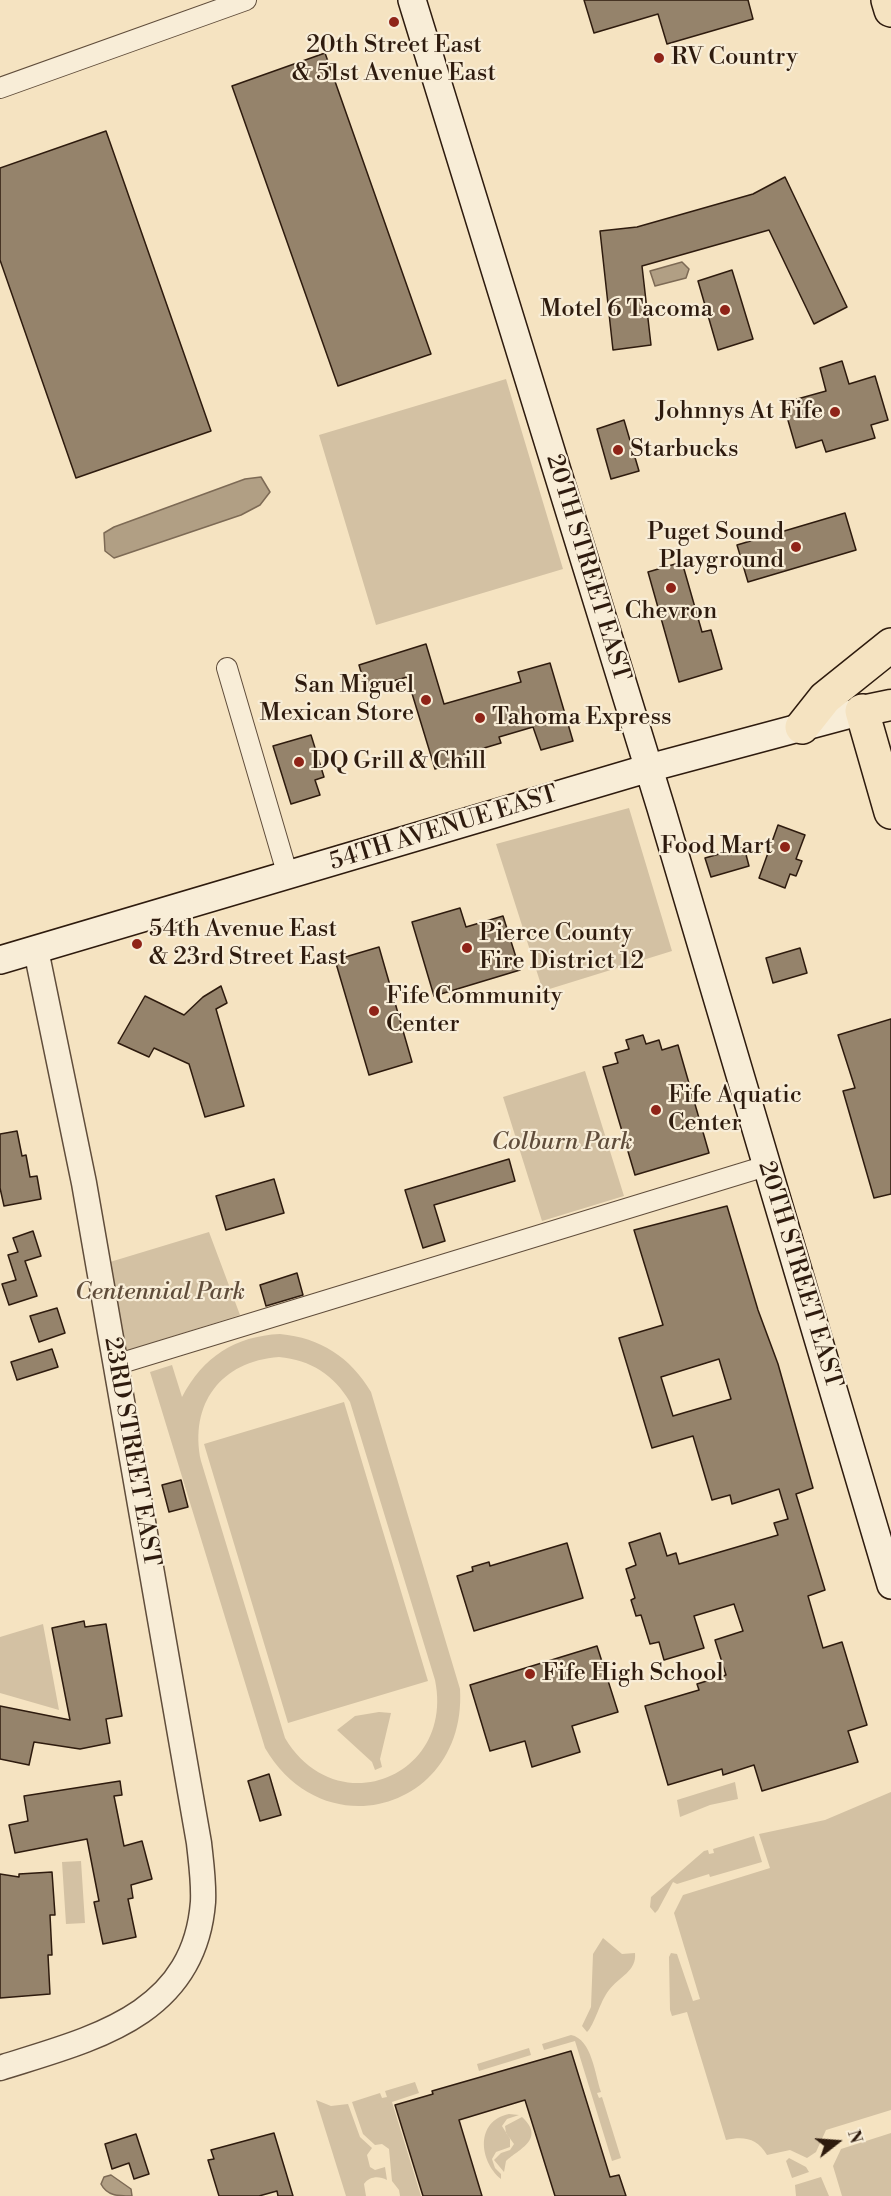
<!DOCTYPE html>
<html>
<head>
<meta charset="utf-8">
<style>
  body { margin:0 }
  #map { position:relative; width:891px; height:2196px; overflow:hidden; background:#f5e3c1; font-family:"Libre Bodoni",serif }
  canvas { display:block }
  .north { position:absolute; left:807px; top:2112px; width:60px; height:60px; -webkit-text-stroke:4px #f8edd7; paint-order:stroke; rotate:73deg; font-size:16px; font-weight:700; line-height:24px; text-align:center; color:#2e1b0e }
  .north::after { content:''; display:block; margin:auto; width:21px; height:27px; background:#2e1b0e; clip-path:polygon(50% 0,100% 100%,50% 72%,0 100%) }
</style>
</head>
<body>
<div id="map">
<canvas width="891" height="2196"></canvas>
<div class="north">N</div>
</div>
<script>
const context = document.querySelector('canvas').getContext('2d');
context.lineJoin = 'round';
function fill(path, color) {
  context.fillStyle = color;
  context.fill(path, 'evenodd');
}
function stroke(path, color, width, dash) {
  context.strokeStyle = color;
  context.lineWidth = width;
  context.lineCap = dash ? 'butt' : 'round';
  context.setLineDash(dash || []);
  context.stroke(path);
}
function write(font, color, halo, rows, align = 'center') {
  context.font = font + ' "Libre Bodoni",serif';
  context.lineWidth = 4.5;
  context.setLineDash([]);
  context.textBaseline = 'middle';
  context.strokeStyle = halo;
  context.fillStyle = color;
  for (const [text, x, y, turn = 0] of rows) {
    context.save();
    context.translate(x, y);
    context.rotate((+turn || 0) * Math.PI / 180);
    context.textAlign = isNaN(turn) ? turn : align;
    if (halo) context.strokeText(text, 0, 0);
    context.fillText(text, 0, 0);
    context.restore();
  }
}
const green = new Path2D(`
  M506 379 563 569 376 625 319 435Z
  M629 808 672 951 543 991 496 844Z
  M585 1071 624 1196 542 1221 503 1097Z
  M209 1232 240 1315 120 1353 110 1262Z
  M280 1334C321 1338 350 1357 371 1392L460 1689C467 1808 325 1851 265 1748L150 1372 172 1365 182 1397C203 1357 235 1336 280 1334ZM279 1357C311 1360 334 1375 350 1402L435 1680C455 1777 336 1824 285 1738L201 1461C189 1404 221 1361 279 1357Z
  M344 1402 428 1681 288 1723 204 1444Z
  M43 1624 59 1710 0 1693V1637Z
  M379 1712 391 1713 380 1759 382 1767 375 1770 372 1762 337 1730 355 1716Z
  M735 1782 738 1799 710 1805 680 1817 677 1800Z
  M891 1792V2110L826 2130 816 2152 807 2158 790 2150 767 2155C757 2138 744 2136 726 2140L687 2012 672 2016 670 2010 669 1957 671 1953 677 1954 693 2001 700 1999 674 1913 683 1895 770 1868 759 1834 825 1820Z
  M754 1836 762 1862 710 1877 709 1874 677 1884 673 1882 658 1910 655 1913 650 1907 651 1897 704 1851 708 1850 709 1854 714 1853 713 1849Z
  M81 1861 85 1923 66 1924 62 1862Z
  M603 1938 622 1954 635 1953C637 1971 619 1977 609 1990 600 2001 594 2026 587 2032L582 2026 591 2007 593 1954Z
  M571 2035C592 2039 595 2075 601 2092L597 2093 599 2098 602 2097 621 2158 612 2161 575 2041 544 2050 542 2044Z
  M529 2048 531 2055 479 2071 477 2064Z
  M415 2082 419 2093 392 2102 421 2196H400L399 2190 392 2181 389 2149 382 2144 375 2145 363 2134 352 2102 380 2093 382 2098 387 2097 385 2091Z
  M316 2100 331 2106 348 2104 360 2137 372 2148 367 2155 370 2167 375 2170 385 2167 387 2180C379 2176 370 2176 364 2184L366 2196H346Z
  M509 2114 519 2115 507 2119 502 2126 510 2139V2147L496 2152 492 2159 495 2168 501 2174V2179C479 2161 475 2121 509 2114Z
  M522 2117C546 2139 519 2149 506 2161L504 2172 494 2160 501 2153 510 2150 514 2144 506 2133 505 2126Z
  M891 2133V2196H842L833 2166 841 2149Z
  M789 2158 806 2167 809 2172 792 2178 786 2161Z
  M821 2177 829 2196H796L795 2185Z`);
const water = new Path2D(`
  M682 262 689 269 686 278 655 286 650 271Z
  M261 477 270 492 260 505 241 515 114 558 105 551 104 533 114 527 245 479Z
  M111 2175 131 2189 132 2196C118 2196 107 2196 101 2184L104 2177Z`);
const building = new Path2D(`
  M584 0H748L753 19 667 44 658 14 594 33Z
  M325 53 431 354 338 386 232 86Z
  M106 131 211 431 76 478 0 260V168Z
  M785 177 847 307 814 324 769 230 642 266 651 345 613 350 600 231 637 227 753 194Z
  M732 270 753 339 718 350 698 281Z
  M842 361 849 384 875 376 888 420 871 425 875 438 826 452 822 440 796 448 783 403 826 391 820 368Z
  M624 420 639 471 611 479 597 429Z
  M845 513 856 550 748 582 737 545Z
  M682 562 702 632 711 630 722 669 679 682 648 572Z
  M426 644 444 704 521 682 518 672 550 663 573 741 541 750 533 727 499 737 501 743 464 754 465 760 435 769 407 677 366 689 359 665Z
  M311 735 324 777 315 780 320 795 291 804 273 746Z
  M778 825 805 835 796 859 802 861 796 876 790 874 785 888 759 878Z
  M744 847 749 866 711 877 705 858Z
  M460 908 466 927 503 916 520 970 434 996 412 922Z
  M379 947 412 1062 369 1075 335 960Z
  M800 948 807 973 773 983 766 958Z
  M221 986 227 1003 216 1009 244 1106 205 1117 189 1064 154 1048 149 1057 118 1043 145 996 184 1015 203 997Z
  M891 1019V1194L874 1198 843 1091 855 1088 838 1035Z
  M643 1035 646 1044 659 1040 662 1050 678 1045 709 1153 635 1175 603 1067 618 1063 615 1053 629 1049 626 1040Z
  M17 1131 22 1156 26 1155 30 1177 37 1176 41 1199 4 1206 0 1188V1134Z
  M509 1159 515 1181 434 1205 445 1241 423 1248 405 1190Z
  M274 1179 284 1213 226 1230 216 1196Z
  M727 1206 758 1310 778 1364 813 1488 796 1494 825 1590 808 1596 823 1648 842 1642 867 1725 848 1731 858 1762 762 1791 754 1765 723 1775 722 1769 668 1785 645 1706 699 1690 697 1684 726 1675 715 1640 743 1631 734 1604 694 1616 704 1648 664 1660 659 1642 650 1644 641 1615 636 1616 631 1600 635 1598 626 1569 636 1565 629 1543 660 1533 667 1556 676 1553 679 1564 778 1535 774 1523 788 1519 779 1489 732 1504 730 1495 712 1500 693 1436 652 1448 619 1338 663 1325 634 1230ZM719 1359 731 1399 673 1416 661 1377Z
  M33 1231 41 1256 25 1261 37 1296 9 1305 2 1284 16 1280 8 1255 18 1252 13 1238Z
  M297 1273 303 1295 266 1306 260 1285Z
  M57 1308 65 1333 39 1342 30 1316Z
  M52 1349 58 1367 17 1380 11 1362Z
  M181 1480 188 1507 169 1512 162 1485Z
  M567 1543 583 1598 474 1631 457 1576 473 1571 472 1567 489 1562 490 1566Z
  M84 1621 85 1627 106 1624 122 1716 106 1719 110 1743 80 1749 34 1742 29 1765 0 1759V1706L70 1720 52 1628Z
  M597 1646 618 1712 572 1726 580 1752 532 1767 525 1741 490 1751 470 1685Z
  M269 1774 281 1815 260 1821 248 1781Z
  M120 1781 122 1795 114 1796 124 1846 142 1841 152 1879 131 1885 133 1898 128 1899 136 1937 103 1944 94 1902 99 1901 87 1839 15 1853 9 1825 28 1821 24 1796Z
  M52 1872 55 1915H50L52 1955H48L50 1994 0 1998V1874L19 1877V1874Z
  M571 2051 610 2177 619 2175 626 2196H555L525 2100 459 2120 482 2196H423L395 2105 433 2094 432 2091Z
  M274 2133 293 2196H278L277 2191 259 2196H219L208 2160 214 2159 211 2150Z
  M136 2134 149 2174 134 2179 129 2163 112 2169 105 2144Z`);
const minor = new Path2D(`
  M0 88 246 0
  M227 668 288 876
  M115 1365 766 1166`);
const tertiary = new Path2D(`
  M0 2068C91 2039 194 2017 203 1902 204 1882 201 1862 199 1843L84 1183 36 950`);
const secondary = new Path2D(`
  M412 0 661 808 891 1585
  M0 960 649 768 862 711`);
const primary = new Path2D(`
  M862 711 891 705`);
const motorway = new Path2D(`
  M888 0 891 10
  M862 711 891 812
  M802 727 825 698 891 645`);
const markers = [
  [394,22,6,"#8f2418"],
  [659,58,6,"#8f2418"],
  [725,310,6,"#8f2418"],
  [835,412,6,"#8f2418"],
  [618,450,6,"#8f2418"],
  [796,547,6,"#8f2418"],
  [671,588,6,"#8f2418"],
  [426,700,6,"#8f2418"],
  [480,718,6,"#8f2418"],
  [299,762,6,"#8f2418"],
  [785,847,6,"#8f2418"],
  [137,944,6,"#8f2418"],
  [467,948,6,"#8f2418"],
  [374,1011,6,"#8f2418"],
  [656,1110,6,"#8f2418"],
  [530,1674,6,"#8f2418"]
];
const poiNames = [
  ["20th Street East",394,46,"center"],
  ["& 51st Avenue East",394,74,"center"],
  ["RV Country",671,58],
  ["Motel 6 Tacoma",713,310,"right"],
  ["Johnnys At Fife",823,412,"right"],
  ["Starbucks",630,450],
  ["Puget Sound",784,533,"right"],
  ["Playground",784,561,"right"],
  ["Chevron",671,612,"center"],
  ["San Miguel",414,686,"right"],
  ["Mexican Store",414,714,"right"],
  ["Tahoma Express",492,718],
  ["DQ Grill & Chill",311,762],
  ["Food Mart",773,847,"right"],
  ["54th Avenue East",149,930],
  ["& 23rd Street East",149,958],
  ["Pierce County",479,934],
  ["Fire District 12",479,962],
  ["Fife Community",386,997],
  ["Center",386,1025],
  ["Fife Aquatic",668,1096],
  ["Center",668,1124],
  ["Fife High School",542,1674]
];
const streetNames = [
  ["20TH STREET EAST",587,568,73],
  ["54TH AVENUE EAST",444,829,-17],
  ["20TH STREET EAST",799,1275,73],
  ["23RD STREET EAST",131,1452,80]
];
const parkNames = [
  ["Colburn Park",562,1143],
  ["Centennial Park",160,1293]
];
fill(green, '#d3c1a3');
fill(water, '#b19f84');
stroke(water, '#7d6a55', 1.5);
fill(building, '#95836b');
stroke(building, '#2e1b0e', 1.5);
stroke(minor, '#604d3b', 22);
stroke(tertiary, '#604d3b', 27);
stroke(secondary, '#2e1b0e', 30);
stroke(primary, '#2e1b0e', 33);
stroke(motorway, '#2e1b0e', 36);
stroke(minor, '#f8edd7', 20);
stroke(tertiary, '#f8edd7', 24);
stroke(secondary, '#f8edd7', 27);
stroke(primary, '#f5e3c1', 30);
stroke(motorway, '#f5e3c1', 33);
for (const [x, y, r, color] of markers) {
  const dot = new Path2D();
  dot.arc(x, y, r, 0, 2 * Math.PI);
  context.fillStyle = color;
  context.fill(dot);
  stroke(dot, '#f8edd7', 2);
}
write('24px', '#2e1b0e', '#f8edd7', poiNames, 'left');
write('24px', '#2e1b0e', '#f8edd7', streetNames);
write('italic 24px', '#604d3b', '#f8edd7', parkNames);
</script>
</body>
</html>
